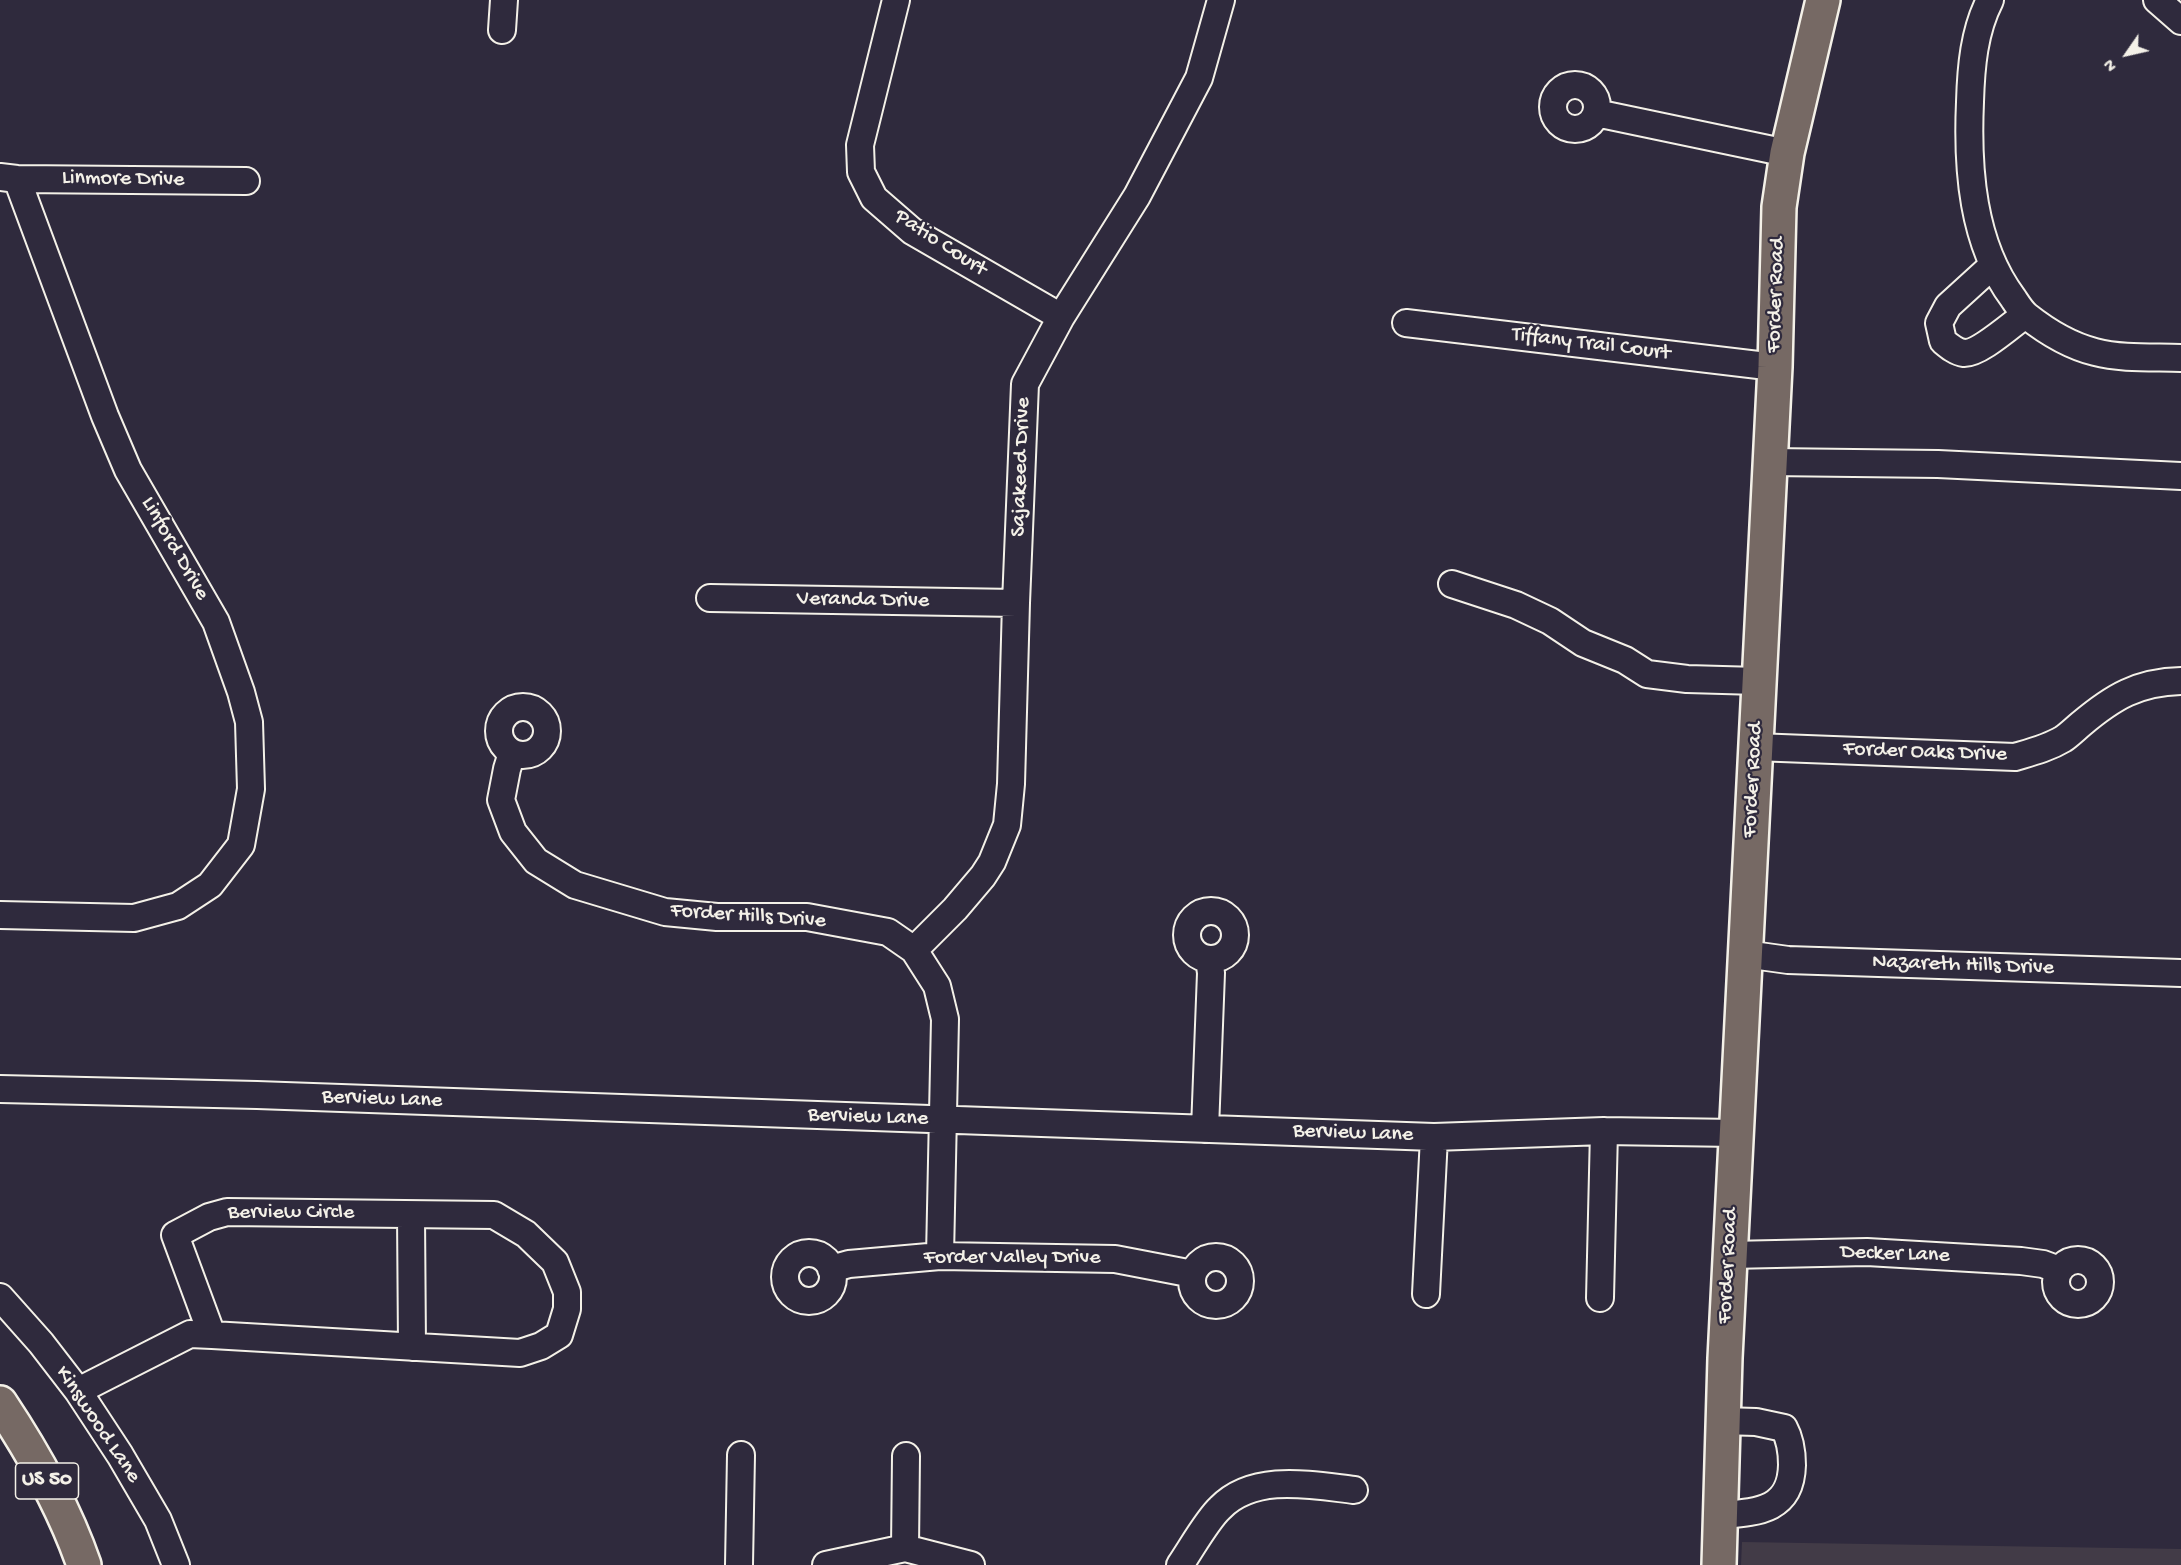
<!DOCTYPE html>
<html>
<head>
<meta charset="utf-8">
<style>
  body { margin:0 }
  #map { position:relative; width:2181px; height:1565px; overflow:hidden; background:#2f2a3d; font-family:"Gochi Hand",sans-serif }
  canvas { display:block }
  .north { position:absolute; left:2097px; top:24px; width:60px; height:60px; -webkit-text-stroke:4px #2f2a3d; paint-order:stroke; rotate:236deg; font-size:16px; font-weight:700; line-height:24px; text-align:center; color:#f4f1e8 }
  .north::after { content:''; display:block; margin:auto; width:21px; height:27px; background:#f4f1e8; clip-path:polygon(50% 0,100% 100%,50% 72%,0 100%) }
</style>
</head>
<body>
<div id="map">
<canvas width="2181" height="1565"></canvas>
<div class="north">N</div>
</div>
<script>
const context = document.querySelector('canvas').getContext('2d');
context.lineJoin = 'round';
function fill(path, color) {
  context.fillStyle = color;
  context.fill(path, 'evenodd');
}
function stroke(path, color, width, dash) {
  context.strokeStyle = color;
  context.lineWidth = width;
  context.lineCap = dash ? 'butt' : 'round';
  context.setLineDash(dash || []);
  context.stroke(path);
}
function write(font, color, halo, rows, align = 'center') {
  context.font = font + ' "Gochi Hand",sans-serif';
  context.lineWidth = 4.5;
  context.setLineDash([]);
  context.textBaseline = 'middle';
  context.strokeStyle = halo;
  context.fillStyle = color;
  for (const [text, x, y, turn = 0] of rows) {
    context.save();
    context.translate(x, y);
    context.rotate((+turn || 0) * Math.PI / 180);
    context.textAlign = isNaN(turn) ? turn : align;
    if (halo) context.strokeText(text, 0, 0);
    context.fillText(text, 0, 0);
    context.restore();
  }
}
const built = new Path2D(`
  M1742 1542 2181 1549V1565H1741Z`);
const minor = new Path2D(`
  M896 0 860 145 861 172 874 198 912 231 1061 317
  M1990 0C1974 31 1971 67 1970 102 1967 168 1972 243 2013 298 2017 304 2021 311 2027 316 2046 331 2071 346 2095 352 2122 359 2153 357 2181 358
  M2157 0 2181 21
  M502 30 504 0
  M1553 107a22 22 0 1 1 44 0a22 22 0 1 1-44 0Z
  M1596 113 1787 153
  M0 177 17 179 246 181
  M1993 265 1948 306 1939 323 1943 341C1949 346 1956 352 1964 353 1979 354 2012 324 2025 315
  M1406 323 1775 367
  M1770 462 1938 464 2181 476
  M1452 584 1516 605 1550 621 1583 643 1625 660 1647 674 1687 679 1758 681
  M710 598 1016 603
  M499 731a24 24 0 1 1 48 0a24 24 0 1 1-48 0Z
  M1755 747 2015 757C2032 752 2048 748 2063 739 2069 735 2075 729 2081 724 2113 697 2138 682 2181 681
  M512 753 507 769 501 800 513 832 536 861 575 885 665 912 717 917H807L888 932 914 950 937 986 945 1019 940 1256
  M1187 935a24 24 0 1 1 48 0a24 24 0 1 1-48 0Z
  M0 915 134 918 178 906 210 885 241 845 251 789 249 722 241 692 216 622 128 470 105 416 17 179
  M914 950 955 909 983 876 992 862 1007 825 1011 784 1016 603 1025 384 1061 317 1137 196 1199 78 1221 0
  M1745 954 1788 960 2181 973
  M0 1089 257 1095 1434 1137 1604 1131 1736 1133
  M1205 1129 1211 973 1209 959
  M411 1215 412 1347
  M785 1277a24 24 0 1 1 48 0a24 24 0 1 1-48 0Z
  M1730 1255 1867 1252 2021 1261 2043 1264 2059 1270
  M1192 1281a24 24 0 1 1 48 0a24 24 0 1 1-48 0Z
  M2056 1282a22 22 0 1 1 44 0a22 22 0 1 1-44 0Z
  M831 1269 849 1264 940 1256 1115 1259 1193 1274
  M1426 1294 1434 1137
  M0 1297 41 1343 78 1391 120 1455 158 1520 176 1565
  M1600 1298 1604 1131
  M78 1391 190 1334 212 1335 520 1353 541 1346 559 1335 567 1309V1292L555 1262 526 1234 494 1215 227 1212 209 1217 175 1235 212 1335
  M1721 1515C1757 1512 1791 1511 1792 1465 1792 1452 1790 1439 1784 1428L1756 1422 1722 1421
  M905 1548 906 1456
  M739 1565 741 1455
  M826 1565 905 1548 971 1565
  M1180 1565C1191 1549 1207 1520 1220 1508 1254 1473 1311 1485 1354 1490`);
const major = new Path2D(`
  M1719 1565 1725 1358 1775 367 1779 207 1787 153 1823 0`);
const highway = new Path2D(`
  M0 1403C34 1454 64 1507 84 1565`);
const shields = [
  [47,1481,63]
];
const shieldNames = [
  ["US 50",47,1481]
];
const streetNames = [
  ["Linmore Drive",123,180,1],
  ["Patio Court",940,244,33],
  ["Forder Road",1777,295,-88],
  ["Tiffany Trail Court",1591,345,7],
  ["Sajakeed Drive",1022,467,-88],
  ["Linford Drive",174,549,60],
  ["Veranda Drive",863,601,1],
  ["Forder Oaks Drive",1925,753,2],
  ["Forder Road",1754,780,-87],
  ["Forder Hills Drive",748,917,4],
  ["Nazareth Hills Drive",1963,966,2],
  ["Berview Lane",382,1100,2],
  ["Berview Lane",868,1118,2],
  ["Berview Lane",1353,1134,2],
  ["Berview Circle",291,1214],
  ["Decker Lane",1895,1255,2],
  ["Forder Valley Drive",1012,1259],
  ["Forder Road",1729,1266,-87],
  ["Kinswood Lane",97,1425,56]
];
fill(built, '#423b47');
stroke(minor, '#f4f1e8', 30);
stroke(major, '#f4f1e8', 38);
stroke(highway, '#f4f1e8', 38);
stroke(minor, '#2f2a3d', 26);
stroke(major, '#766964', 33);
stroke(highway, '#766964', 33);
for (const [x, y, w] of shields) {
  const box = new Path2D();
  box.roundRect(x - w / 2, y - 18, w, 36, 4.5);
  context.fillStyle = '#2f2a3d';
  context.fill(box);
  stroke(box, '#f4f1e8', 1.5);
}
write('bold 21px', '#f4f1e8', null, shieldNames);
write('22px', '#f4f1e8', '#2f2a3d', streetNames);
</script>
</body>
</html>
